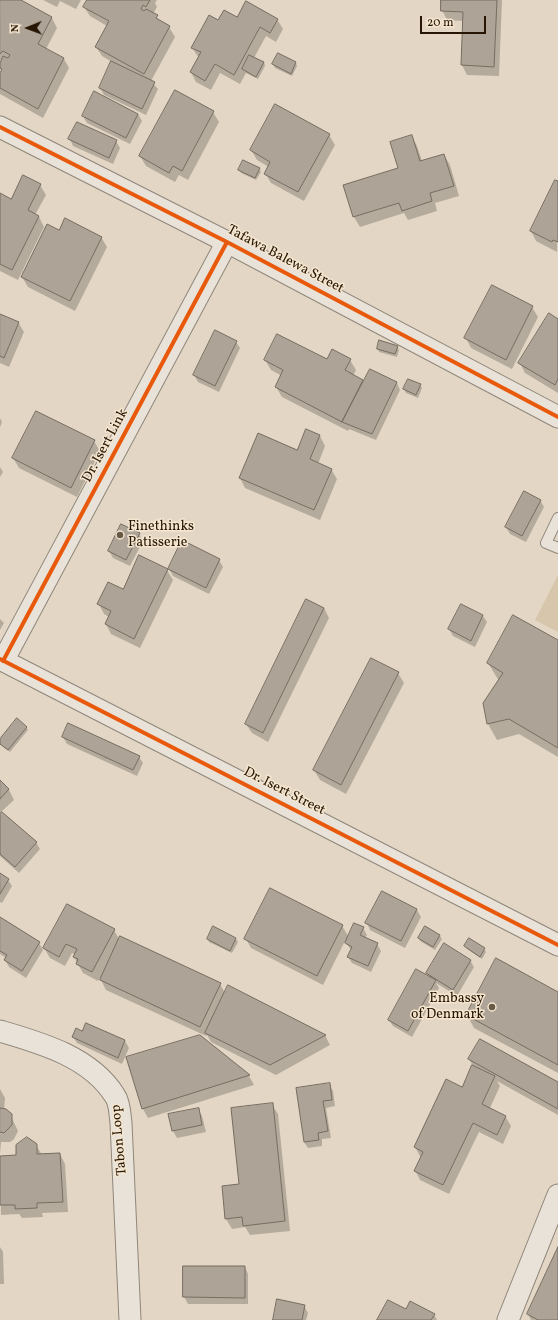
<!DOCTYPE html>
<html>
<head>
<meta charset="utf-8">
<style>
  body { margin:0 }
  #map { position:relative; width:558px; height:1320px; overflow:hidden; background:#e3d6c4; font-family:Vollkorn,serif }
  canvas { display:block }
  .north { position:absolute; left:8px; top:8px; width:40px; height:40px; -webkit-text-stroke:3px #f5e6d0; paint-order:stroke; rotate:269deg; font-size:11px; font-weight:700; line-height:16px; text-align:center; color:#271604 }
  .north::after { content:''; display:block; margin:auto; width:14px; height:18px; background:#271604; clip-path:polygon(50% 0,100% 100%,50% 72%,0 100%) }
  .scale { position:absolute; left:420px; top:16px; width:66px; height:18px; box-sizing:border-box; border:2px solid #271604; border-top:0; padding-left:5px; font-size:12px; line-height:14px; white-space:nowrap; color:#271604; -webkit-text-stroke:3px #f5e6d0; paint-order:stroke }
</style>
</head>
<body>
<div id="map">
<canvas width="558" height="1320"></canvas>
<div class="north">N</div>
<div class="scale">20 m</div>
</div>
<script>
const context = document.querySelector('canvas').getContext('2d');
context.lineJoin = 'round';
function fill(path, color) {
  context.fillStyle = color;
  context.fill(path, 'evenodd');
}
function stroke(path, color, width, dash) {
  context.strokeStyle = color;
  context.lineWidth = width;
  context.lineCap = dash ? 'butt' : 'round';
  context.setLineDash(dash || []);
  context.stroke(path);
}
function write(font, color, halo, rows, align = 'center') {
  context.font = font + ' Vollkorn,serif';
  context.lineWidth = 3;
  context.setLineDash([]);
  context.textBaseline = 'middle';
  context.strokeStyle = halo;
  context.fillStyle = color;
  for (const [text, x, y, turn = 0] of rows) {
    context.save();
    context.translate(x, y);
    context.rotate((+turn || 0) * Math.PI / 180);
    context.textAlign = isNaN(turn) ? turn : align;
    if (halo) context.strokeText(text, 0, 0);
    context.fillText(text, 0, 0);
    context.restore();
  }
}
const green = new Path2D(`
  M558 575V632L535 620Z`);
const shadow = new Path2D(`
  M1 0H19L52 18 57 28 46 49 64 59 69 68 43 118 0 94V75L2 72 0 68 2 61 0 60Z
  M43 0H81L76 9 60 1 57 7Z
  M88 0H157L155 3 157 7 153 14 160 21 169 27 175 37 151 81 158 89 146 115 104 95 100 88 112 62 102 56 96 47 107 26 90 16 84 7Z
  M442 0H502L499 76 467 75 462 65 464 21 447 20 442 10Z
  M238 18 277 19 283 29 276 42 266 36 254 58 264 62 265 66 258 79 246 73 240 84 220 73 211 90 196 82 191 72 199 58 192 48 219 21Z
  M278 54 296 63 297 66 292 76 275 68 273 64Z
  M213 112 219 122 188 180 179 175 175 182 146 166 140 156Z
  M138 114 142 121 130 144 87 123 83 116Z
  M329 135 335 145 304 201 271 183 265 173 269 167 257 160 251 150Z
  M412 137 417 146 422 161 444 155 450 165 459 196 435 203 437 211 408 220 404 213 360 227 354 217 345 186 399 169Z
  M70 139 116 141 120 148 113 164 73 146Z
  M259 169 261 172 256 180 241 173 240 170Z
  M556 181 558 182 557 252 536 241 531 231Z
  M40 185 46 195 35 215 39 217 44 227 18 280 0 271V195L12 201Z
  M59 231 101 237 107 247 75 311 28 287 22 277Z
  M532 307 538 317 512 369 471 348 466 338Z
  M0 315 18 322 24 332 9 367 0 363Z
  M558 320V393L525 373 520 363Z
  M236 342 240 348 219 392 198 382 194 375Z
  M397 346 399 350 397 357 379 352 378 348Z
  M265 360H350L356 370 353 376 364 383 370 370 397 383 400 390 376 440 349 429 348 431 282 397 276 387 282 376 271 370Z
  M420 385 422 388 418 398 406 393 404 389Z
  M0 418 2 422 0 427Z
  M306 430 320 436 325 446 318 464 331 469 337 479 320 520 245 488 240 478 297 451Z
  M94 441 100 451 77 497 19 468 13 458Z
  M0 467 3 472 0 477Z
  M540 500 544 507 526 542 510 534 506 527Z
  M139 534 143 541 130 566 113 558 109 551Z
  M219 560 223 567 209 594 173 576 169 569Z
  M167 570 173 580 140 648 111 634 106 624 109 617 104 614 99 604 123 590Z
  M307 600 324 608 329 618 268 742 252 733 246 724Z
  M483 616 487 622 475 647 453 636 449 629Z
  M0 619 4 623 0 630Z
  M558 641V757L519 734 497 740 488 724 484 703 499 681 488 663Z
  M398 673 404 683 346 794 320 780 314 770Z
  M26 727 28 730 10 752 1 745 0 740Z
  M63 737 139 757 143 763 137 776 67 744Z
  M0 782 9 790 14 800 1 812 36 842 40 849 19 873 0 856Z
  M0 875 8 880 12 886 2 903 0 902Z
  M382 892 417 910 421 917 405 948 370 930 367 923Z
  M0 918 39 943 43 950 26 978 9 967 5 960 6 958 0 954Z
  M342 926 349 937 363 928 367 935 365 938 377 944 381 951 371 972 352 963 348 957 351 950 345 941 323 985 251 948 246 939Z
  M425 927 440 936 442 939 435 950 420 941 419 938Z
  M213 928 236 939 238 942 232 953 209 942 208 939Z
  M114 930 119 939 220 984 225 993 325 1035 330 1045 276 1075 211 1042 207 1035 206 1036 106 990 100 978 98 981 83 973 74 957 76 955 72 953 65 966 50 958 44 948Z
  M470 939 484 949 486 952 482 959 467 949 465 946Z
  M470 960 474 967 457 996 436 983 439 988 412 1037 393 1026 389 1020 430 978 427 973Z
  M558 993V1073L474 1028 467 1015Z
  M86 1024 125 1041 129 1048 122 1064 77 1043 73 1037 83 1032Z
  M200 1036 249 1076 254 1085 148 1118 143 1109Z
  M469 1059 558 1083V1115L497 1081 500 1086 490 1108 505 1116 511 1126 503 1144 479 1132 449 1194 420 1180 415 1170 421 1158 415 1147 446 1080 462 1088 473 1066Z
  M329 1084 333 1091 335 1106 326 1108 331 1138 322 1139V1146L308 1148 304 1142Z
  M0 1089 5 1098 4 1110 9 1112 18 1131 14 1139 10 1142H1L0 1154Z
  M272 1105 278 1114 290 1231 250 1235 245 1227 232 1229 226 1219Z
  M198 1109 202 1116 206 1132 177 1138 173 1131 170 1115Z
  M36 1145 42 1155 60 1154 65 1164 68 1212 42 1213 43 1217 22 1218 19 1214 1 1215 0 1157 17 1156Z
  M0 1247 3 1252 4 1284H0Z
  M558 1249V1320H531L528 1314Z
  M245 1267 248 1274V1304H188L184 1297Z
  M304 1306 308 1313 306 1320H274Z
  M407 1311 434 1314 437 1320H378Z`);
const building = new Path2D(`
  M0 0H21L52 17 38 44 64 58 38 109 0 88V73L2 69 0 68V63L3 56 8 58 10 55 3 51 0 54Z
  M87 0H150L146 7 143 5 141 9 144 11 146 9 158 15 156 18 170 26 144 74 95 47 109 21 83 7Z
  M441 0H497L494 67 461 65 463 12 441 11Z
  M246 1 278 19 270 33 260 27 234 75 215 64 205 81 190 72 201 52 191 48 209 15 218 20 224 10 237 17Z
  M278 53 296 62 291 74 272 64Z
  M249 55 264 62 256 77 242 69Z
  M111 61 155 82 142 109 99 88Z
  M175 90 214 111 182 171 173 166 169 173 139 156Z
  M94 91 138 114 126 138 82 116Z
  M275 104 330 134 298 192 264 174 270 162 250 150Z
  M77 122 117 140 109 158 68 139Z
  M412 135 420 161 444 154 454 186 430 193 432 201 402 211 399 203 353 217 343 185 398 168 390 142Z
  M243 160 260 168 255 178 238 170Z
  M23 175 41 184 28 210 39 216 12 270 0 264V193L11 199Z
  M555 180 558 181V242L553 240 552 242 530 231Z
  M65 218 102 237 70 301 21 277 47 224 59 230Z
  M492 285 533 306 506 360 464 338Z
  M549 313 558 319V379L555 385 518 363Z
  M0 314 19 322 4 358 0 356Z
  M215 330 237 341 215 386 193 375Z
  M277 334 327 359 332 349 351 359 345 370 363 380 342 422 275 387 283 370 264 360Z
  M379 340 398 346 395 354 377 349Z
  M370 369 397 382 372 434 342 422Z
  M408 379 421 384 416 395 403 389Z
  M36 411 95 440 71 488 12 458Z
  M306 429 320 435 310 459 332 469 314 510 239 478 258 433 297 450Z
  M524 491 541 500 522 536 505 527Z
  M121 524 140 533 126 560 108 551Z
  M182 540 220 559 206 588 168 569Z
  M139 555 168 569 134 639 105 624 111 611 97 604 108 582 123 589Z
  M306 599 324 608 263 733 245 724Z
  M461 604 483 615 471 641 448 629Z
  M513 615 558 640V748L509 719 487 724 483 703 503 673 487 663Z
  M371 658 399 672 341 785 313 770Z
  M17 718 27 727 8 750 0 744V739Z
  M68 723 140 756 133 770 62 737Z
  M0 780 9 789 0 799Z
  M2 812 37 842 15 867 0 854V814Z
  M0 873 9 879 0 894Z
  M270 888 343 925 317 976 244 939Z
  M382 891 417 909 401 941 365 923Z
  M67 904 115 929 92 972 76 964 78 959 73 957 77 949 66 944 59 957 43 948Z
  M0 917 40 942 22 971 4 960 7 955 0 951Z
  M354 923 364 927 360 935 378 943 368 966 347 957 352 947 345 943Z
  M213 926 236 938 230 951 207 939Z
  M425 926 440 935 433 947 418 938Z
  M120 936 221 983 200 1027 100 980Z
  M469 938 485 948 480 957 464 946Z
  M444 943 471 960 453 990 426 973Z
  M496 958 558 992V1065L466 1015Z
  M416 969 436 980 408 1031 388 1020Z
  M228 985 326 1035 270 1065 205 1033Z
  M86 1023 125 1040 118 1058 72 1037 76 1028 82 1031Z
  M200 1035 250 1075 142 1109 126 1057Z
  M480 1039 558 1082V1109L468 1059Z
  M472 1065 495 1076 482 1104 506 1116 497 1135 473 1123 443 1185 414 1171 423 1152 414 1147 446 1079 462 1087Z
  M330 1083 332 1100 323 1101 328 1131 318 1133 319 1140 304 1142 296 1088Z
  M273 1103 285 1221 243 1226 242 1217 225 1219 222 1186 239 1184 231 1108Z
  M0 1108 6 1109 12 1114V1125L4 1133 0 1132Z
  M199 1108 202 1125 172 1131 168 1114Z
  M27 1137 37 1144V1154L60 1153 63 1202 37 1203V1208L15 1209V1205H0V1156L16 1155V1145Z
  M558 1247V1320H538L527 1314Z
  M183 1266H245V1298L183 1297Z
  M277 1299 305 1305 302 1320H273Z
  M388 1300 406 1309 410 1301 435 1314 431 1320H377Z`);
const service = new Path2D(`
  M558 518 546 543 558 548`);
const minor = new Path2D(`
  M0 127 227 242 558 417
  M0 659 558 945
  M3 661 227 242
  M0 1031C41 1043 91 1057 115 1096 120 1103 120 1116 121 1123L130 1320
  M508 1320 558 1195`);
const cycleway = new Path2D(`
  M0 127 227 242 558 417
  M0 659 558 945
  M3 661 227 242`);
const markers = [
  [120,535,4,"#695947"],
  [492,1007,4,"#695947"]
];
const streetNames = [
  ["Tafawa Balewa Street",285,260,28],
  ["Dr. Isert Link",106,446,-62],
  ["Dr. Isert Street",284,792,27],
  ["Tabon Loop",120,1140,-95]
];
const poiNames = [
  ["Finethinks",128,527],
  ["Patisserie",128,543],
  ["Embassy",484,999,"right"],
  ["of Denmark",484,1015,"right"]
];
fill(green, '#d7c5ac');
fill(shadow, '#0003');
fill(building, '#ada396');
stroke(building, '#766c60', 1);
stroke(service, '#90867a', 12);
stroke(minor, '#90867a', 23);
stroke(service, '#e8e2d8', 10);
stroke(minor, '#e8e2d8', 21);
stroke(cycleway, '#e8590c', 4);
for (const [x, y, r, color] of markers) {
  const dot = new Path2D();
  dot.arc(x, y, r, 0, 2 * Math.PI);
  context.fillStyle = color;
  context.fill(dot);
  stroke(dot, '#f5e6d0', 1.5);
}
write('14px', '#271604', '#f5e6d0', streetNames);
write('14px', '#271604', '#f5e6d0', poiNames, 'left');
</script>
</body>
</html>
